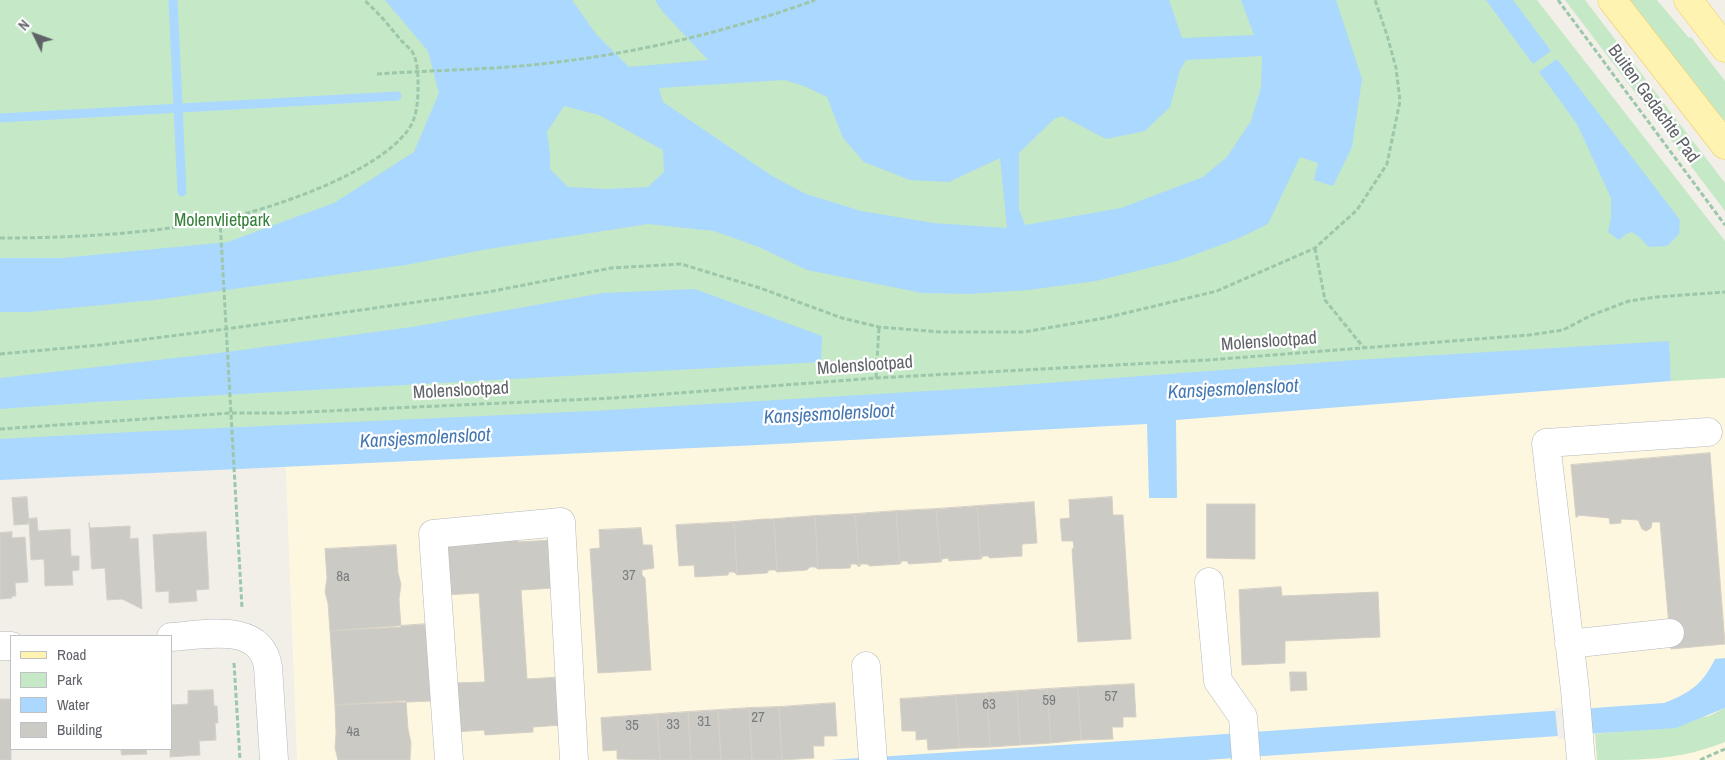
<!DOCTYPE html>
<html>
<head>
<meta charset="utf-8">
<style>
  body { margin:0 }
  #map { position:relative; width:1725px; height:760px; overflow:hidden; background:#f1efe8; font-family:"Archivo Narrow",sans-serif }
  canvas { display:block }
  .legend { position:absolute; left:10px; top:635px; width:162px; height:115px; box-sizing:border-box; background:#fff; border:1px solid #bfc1c3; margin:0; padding:6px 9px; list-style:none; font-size:15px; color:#5f6368 }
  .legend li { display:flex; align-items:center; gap:10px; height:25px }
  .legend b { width:25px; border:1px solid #bfc1c3 }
  .north { position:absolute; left:10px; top:10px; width:50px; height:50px; -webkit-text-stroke:4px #fff; paint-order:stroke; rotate:312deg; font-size:14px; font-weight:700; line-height:20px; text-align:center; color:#5f6368 }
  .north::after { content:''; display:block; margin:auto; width:18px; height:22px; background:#5f6368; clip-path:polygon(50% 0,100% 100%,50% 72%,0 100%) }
</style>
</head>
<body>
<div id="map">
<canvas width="1725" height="760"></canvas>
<ul class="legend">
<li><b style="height:6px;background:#fef3b0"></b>Road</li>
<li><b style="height:14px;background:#c5e8c6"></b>Park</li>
<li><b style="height:14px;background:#abd8fe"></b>Water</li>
<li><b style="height:14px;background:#cccac5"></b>Building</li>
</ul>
<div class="north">N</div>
</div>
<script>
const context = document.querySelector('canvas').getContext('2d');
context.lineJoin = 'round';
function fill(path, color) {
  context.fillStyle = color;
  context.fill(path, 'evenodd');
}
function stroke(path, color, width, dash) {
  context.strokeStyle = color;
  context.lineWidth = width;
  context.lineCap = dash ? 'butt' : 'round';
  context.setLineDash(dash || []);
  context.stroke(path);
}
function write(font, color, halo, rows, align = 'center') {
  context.font = font + ' "Archivo Narrow",sans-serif';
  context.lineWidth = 4.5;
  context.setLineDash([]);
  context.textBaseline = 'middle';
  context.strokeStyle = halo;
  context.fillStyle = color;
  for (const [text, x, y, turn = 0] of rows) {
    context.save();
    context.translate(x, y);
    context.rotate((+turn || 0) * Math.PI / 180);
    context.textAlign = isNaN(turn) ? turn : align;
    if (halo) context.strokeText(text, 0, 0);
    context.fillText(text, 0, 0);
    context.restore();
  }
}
const commercial = new Path2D(`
  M1725 369V760H297L285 449Z`);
const green = new Path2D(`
  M0 0H1537L1725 241V378L1671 381 1669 354 0 456Z
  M1565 0H1585L1725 183V211Z
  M1624 0H1657L1689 38 1691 37 1725 81V121L1684 78Z
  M1725 708V742C1680 760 1644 760 1597 760L1595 734 1616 732 1709 716Z`);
const water = new Path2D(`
  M385 0H572L596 34 629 67 708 60 662 11 655 0H1169L1182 38 1254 35 1241 0H1336L1362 79 1352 147 1333 186 1314 180 1318 163 1300 157 1268 224 1237 239 1177 261 1096 281 1028 290 970 294 922 293 807 270 759 247 714 231 648 224 488 249 406 265 154 300 29 312H0V258H62L228 242 334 203 414 152 439 93 428 51ZM1262 56 1261 87 1251 121 1227 157 1203 177 1121 208 1025 225 1019 209V153L1054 119 1062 116 1106 139 1145 131 1170 107 1180 70 1186 60ZM784 80 804 86 827 97 843 138 864 162 910 180 949 182 1000 158 1007 228 933 223 861 211 806 194 772 176 663 102 659 88ZM564 106 599 115 663 150 664 172 648 187 607 189 568 187 550 169V153L547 132Z
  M1486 0H1513L1551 51 1533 64Z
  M1557 59 1680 220 1679 234 1667 246 1649 247 1638 236 1632 232 1626 234 1619 240 1608 232 1611 218V198L1577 124 1539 72Z
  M695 289 822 336 821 362 96 402 0 409V378L219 353 412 327 603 293Z
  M1669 341 1671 381 1176 420 1177 498H1149L1147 424 759 445 0 480V439L132 432 592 411 994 387 1356 360Z
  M1725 658V708L1676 728 1205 760H829L1155 739 1664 703C1690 693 1702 685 1715 659Z`);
const pier = new Path2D(`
  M1590 706 1593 737 1558 739 1555 708Z`);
const stream = new Path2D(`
  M173 0 182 192
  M0 118 397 96`);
const building = new Path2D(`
  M1710 453 1725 644 1671 649 1660 522H1652L1651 528 1646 531 1642 529 1638 520 1621 519V523L1610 524 1609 518 1577 515 1578 517H1576L1571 465Z
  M27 497 29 524 14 525 12 498Z
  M1112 497 1113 515H1123L1131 639 1078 642 1072 549 1074 548 1073 541H1062L1060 519 1070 518 1069 500Z
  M1034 502 1037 543 1022 544V556L990 558 988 556H983L981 559 977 506Z
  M1207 504H1255V559L1207 558Z
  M977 506 981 559 949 561 948 558 942 559 941 562 936 509Z
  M936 509 941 562 909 564 907 561H902L900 564 896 511Z
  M896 511 900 564 870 566 867 564H861L859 567 855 514Z
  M855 514 859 567 856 564H851L850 568 818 569 815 516Z
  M815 516 818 569 815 567H810L807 570 777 572 774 519Z
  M37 518 38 531 70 529 71 556H79V570L72 571 73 585 45 586 44 559 31 560 29 519Z
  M765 519H774L777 572 775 570H769L767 573 737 575 734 522Z
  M734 522 737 575 734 572H729L728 575 695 577 694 565 679 566 676 525Z
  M89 523 90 528 130 526V539L138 538 142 609 122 599 107 600 105 568 92 569Z
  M641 528 643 545H652L654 568 642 570V575L645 578 651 670 598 673 590 549 600 548 599 530Z
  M12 532V538L25 537 28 582 15 583 16 596H12V598L0 599V533Z
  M206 532 209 589 196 590 197 601 169 603V591L156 592 153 535Z
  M517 537 518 542 552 540 555 588 521 590 527 679 560 677 563 725 533 727V732L485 735 484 730 454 732 451 683 485 682 479 593 445 595 442 547 476 545V540Z
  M396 545 398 573 401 584 399 599 401 627 330 631 328 603 325 592 327 578 325 549Z
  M1281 587 1282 596 1378 592 1380 637 1285 641V663L1242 665 1239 590Z
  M427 624 432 701 335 705 330 631Z
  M1290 672H1306L1307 690 1291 691Z
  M1134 684 1136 717H1123V727H1112L1113 739 1081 740 1078 687Z
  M1078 687 1081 740 1051 743 1047 689Z
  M1047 689 1051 743 1020 745 1017 691Z
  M213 690 214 706H217L218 723H215L216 740 199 741 200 755 170 757 171 705 188 704V691Z
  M1017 691 1020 745 990 747 987 693Z
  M985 693H987L990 747 959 748 956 695Z
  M956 695 959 748 928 750 927 739 916 740V731H902L900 699Z
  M0 699H11V749H20H11V760H0Z
  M406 701 408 729 411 743 410 760H338L335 748 336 733 335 705Z
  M835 703 837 736H824V746H813L814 758 782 760 779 707Z
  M779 707 782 760H752L749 708Z
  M749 708 752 760H721L718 710Z
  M718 710 721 760H691L688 712Z
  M688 712 691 760H660L657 714Z
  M657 714 660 760 617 759V750L603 751 601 718Z
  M121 749H146L147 754 122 755Z`);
const path = new Path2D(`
  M1558 0 1725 225
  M377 74C432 70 486 70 541 64 634 54 727 32 815 0
  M220 220 242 608
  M0 238C73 238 147 234 219 220 271 209 376 174 408 130 417 118 418 101 418 87 418 76 418 63 413 53 410 48 404 44 400 39 389 26 378 12 364 0
  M1315 248 1325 300 1364 348
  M0 354 100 345 226 329 488 292 611 268 681 264 760 288 842 318 879 327 940 332H1024L1105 318 1217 291 1315 248 1357 210 1387 164 1400 101 1396 68 1387 35 1375 0
  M876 378 879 327
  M0 429 231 413H284L613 398 876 378 1208 360 1529 335 1563 330 1592 315 1629 301 1656 297 1725 292
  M234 663 240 760
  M1700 760 1725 749`);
const minor = new Path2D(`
  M1209 582 1218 681 1243 717 1246 760
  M171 637C204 635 261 621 268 667L274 760
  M1569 644 1670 633
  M0 646H11
  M866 666 873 760
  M449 760 433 534 561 522 574 760
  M1581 760 1575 690 1546 443 1708 432`);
const major = new Path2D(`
  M1612 0 1725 145
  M1688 0 1725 48`);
const numberNames = [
  ["37",629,576],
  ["8a",343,577],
  ["57",1111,697],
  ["59",1049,701],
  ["63",989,705],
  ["27",758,718],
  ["31",704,722],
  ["33",673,725],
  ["35",632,726],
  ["4a",353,732]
];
const streetNames = [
  ["Buiten Gedachte Pad",1653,104,54],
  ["Molenslootpad",1269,342,-4],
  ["Molenslootpad",865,366,-4],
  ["Molenslootpad",461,391,-3]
];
const parkNames = [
  ["Molenvlietpark",222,221]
];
const waterNames = [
  ["Kansjesmolensloot",1233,390,-3],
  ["Kansjesmolensloot",829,415,-3],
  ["Kansjesmolensloot",425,439,-3]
];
fill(commercial, '#fef7e0');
fill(green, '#c5e8c6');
fill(water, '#abd8fe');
fill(pier, '#f1efe8');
stroke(stream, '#abd8fe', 9);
fill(building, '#cccac5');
stroke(building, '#d6d1c6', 1);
stroke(minor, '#b5b8bc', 29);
stroke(major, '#f1cb61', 29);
stroke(path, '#9cc7aa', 3, [5, 2.5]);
stroke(minor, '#fff', 28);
stroke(major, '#fef3b0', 28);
write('15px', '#7a7d7f', null, numberNames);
write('18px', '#5f6368', '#fff', streetNames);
write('18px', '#35813a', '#fff', parkNames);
write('italic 19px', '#4578b2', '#fff', waterNames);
</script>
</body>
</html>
